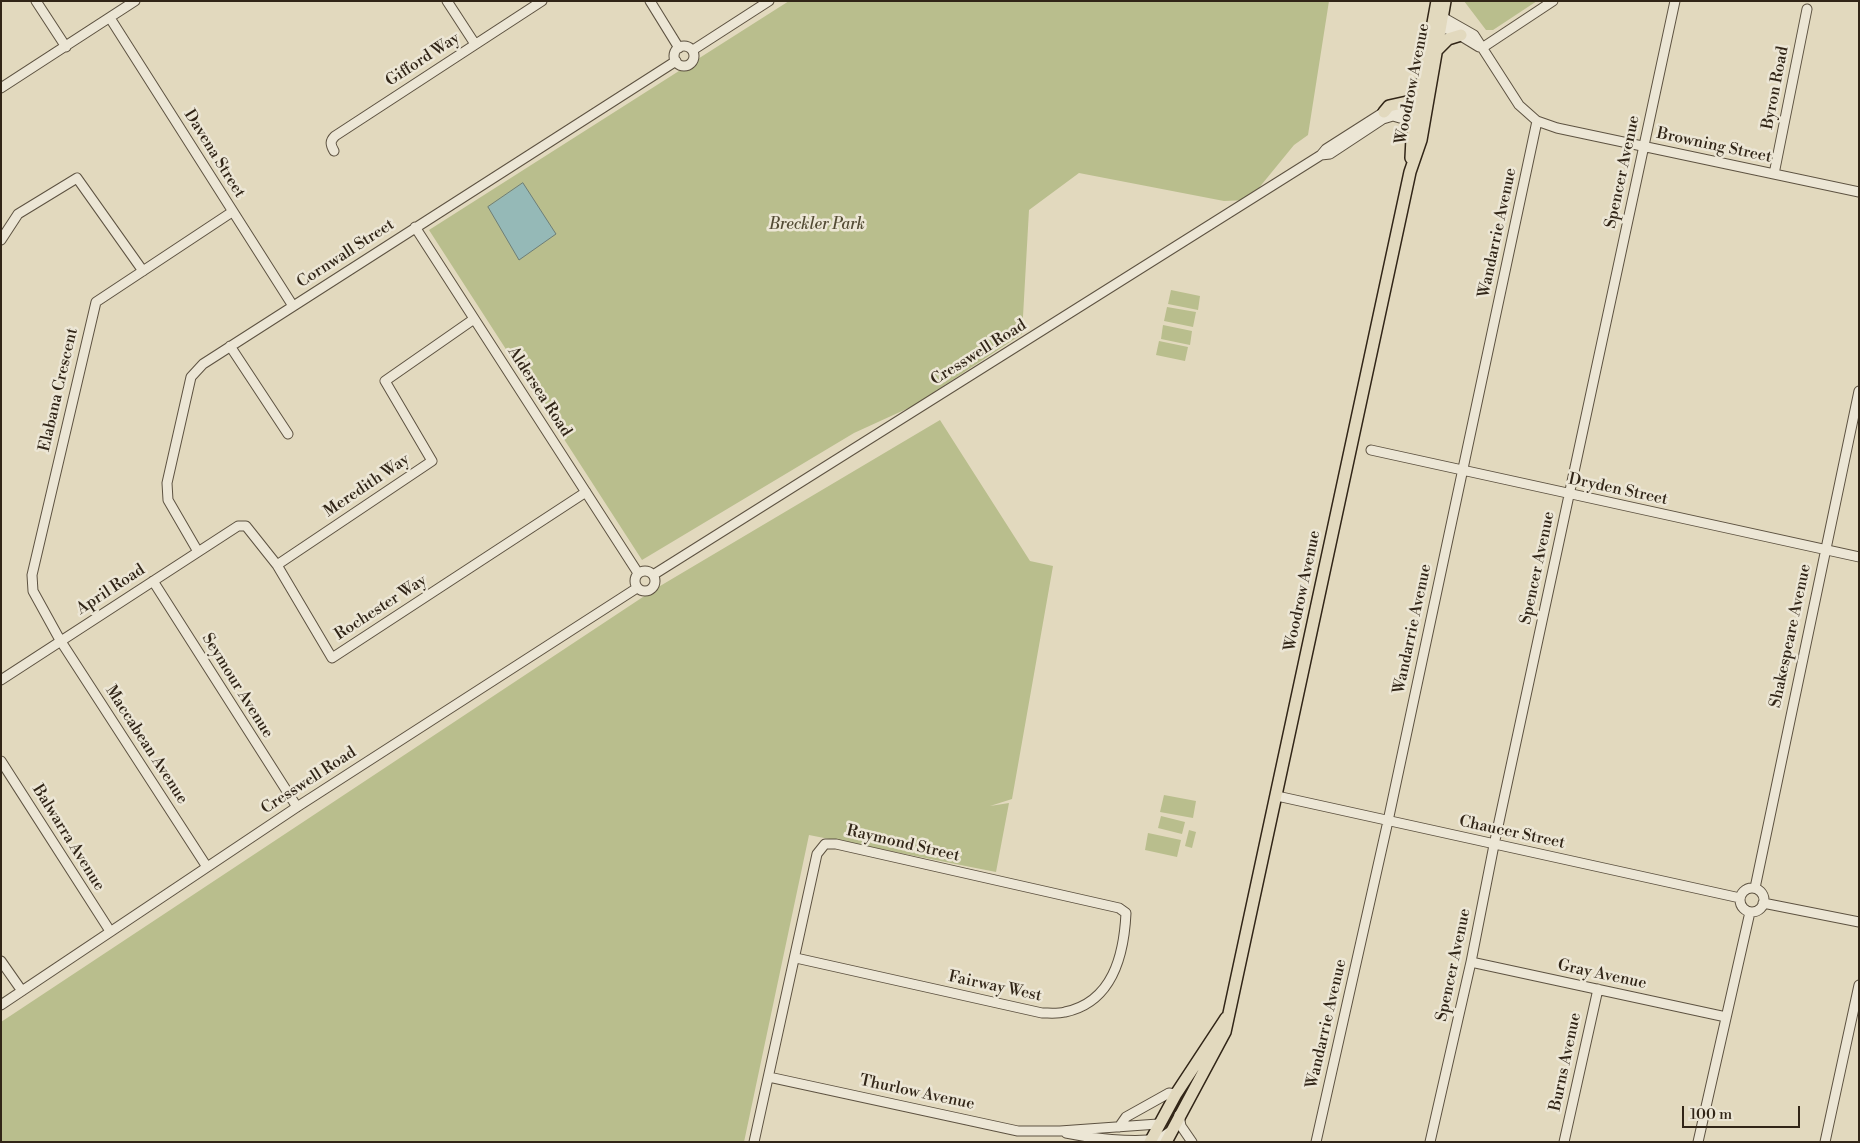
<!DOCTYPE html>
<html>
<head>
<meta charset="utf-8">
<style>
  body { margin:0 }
  #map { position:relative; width:1860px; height:1143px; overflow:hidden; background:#e2d9be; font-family:"Libre Bodoni",serif }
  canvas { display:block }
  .frame { position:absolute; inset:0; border:2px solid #312517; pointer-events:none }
  .scale { position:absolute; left:1682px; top:1106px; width:118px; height:22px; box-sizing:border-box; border:2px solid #312517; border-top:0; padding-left:6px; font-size:15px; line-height:18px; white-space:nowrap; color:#312517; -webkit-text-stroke:4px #ece6d5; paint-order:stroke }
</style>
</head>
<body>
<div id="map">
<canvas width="1860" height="1143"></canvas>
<div class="frame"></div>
<div class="scale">100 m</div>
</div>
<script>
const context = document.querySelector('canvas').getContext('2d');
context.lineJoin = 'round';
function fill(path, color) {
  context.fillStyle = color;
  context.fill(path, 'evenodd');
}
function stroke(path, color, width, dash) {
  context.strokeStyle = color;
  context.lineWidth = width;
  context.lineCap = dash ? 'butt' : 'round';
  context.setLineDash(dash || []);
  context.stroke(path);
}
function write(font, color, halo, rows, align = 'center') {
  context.font = font + ' "Libre Bodoni",serif';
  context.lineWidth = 5;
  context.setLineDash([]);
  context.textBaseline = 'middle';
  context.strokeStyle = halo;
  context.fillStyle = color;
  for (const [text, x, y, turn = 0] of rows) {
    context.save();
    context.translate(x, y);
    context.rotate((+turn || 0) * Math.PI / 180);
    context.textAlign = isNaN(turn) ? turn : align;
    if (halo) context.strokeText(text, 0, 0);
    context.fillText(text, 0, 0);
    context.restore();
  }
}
const green = new Path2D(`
  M789 1H1329L1308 135 1294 145 1249 200 1224 201 1079 173 1029 210 1022 334 913 406 854 433 642 560 429 230Z
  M1464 1H1537L1493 30H1486Z
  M1171 290 1200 296 1198 310 1168 304Z
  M1167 307 1196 312 1193 327 1164 321Z
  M1163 325 1192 331 1190 345 1161 339Z
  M1159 341 1188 347 1185 361 1156 355Z
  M940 420 1030 561 1053 566 1012 799 990 806 1009 803 996 872 809 835 744 1142H1V1022L655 589Z
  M1164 795 1196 801 1193 818 1160 812Z
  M1161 816 1185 822 1182 834 1158 828Z
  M1189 830 1196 832 1192 848 1185 846Z
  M1148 833 1181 840 1177 857 1145 850Z`);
const water = new Path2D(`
  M523 183 556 234 519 260 488 207Z`);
const minor = new Path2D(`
  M36 1 66 47
  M447 1 475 44
  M650 1 679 48
  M1437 14 1474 35 1519 105 1537 121 1557 128 1859 192
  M110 18 293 306
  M1435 27 1451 30 1479 47
  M674 56a10 10 0 1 1 20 0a10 10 0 1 1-20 0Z
  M1482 48 1553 1
  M693 50 769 1
  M1 88 135 1
  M334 151C330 144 330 141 335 136L542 1
  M1321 155 1330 154 1383 119 1393 116 1420 124
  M1774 174 1807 9
  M415 227 638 573
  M1 240 18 214 77 178 143 271
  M230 346 288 434
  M1371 450 1859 557
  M197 550 168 500 167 483 191 377 203 364 676 61
  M277 565 432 461 385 381 474 319
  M635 581a10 10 0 1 1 20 0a10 10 0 1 1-20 0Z
  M653 575 1321 155 1326 149 1384 112 1399 110 1421 114
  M153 581 297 807
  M1 680 238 526H246L277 565 332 658 586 492
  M1 761 110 931
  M1277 796 1740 898
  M207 867 60 640 33 591 32 575 96 302 232 212
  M1755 888 1859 391
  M1740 900a12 12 0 1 1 24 0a12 12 0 1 1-24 0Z
  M1763 903 1859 922
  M1 961 22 991
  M1471 962 1726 1017
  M1 1005 297 807 637 588
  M769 1077 1018 1131H1060L1158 1124
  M1179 1115 1181 1126 1192 1142
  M1119 1127 1126 1117 1169 1093 1176 1094
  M1066 1133C1090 1138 1133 1143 1157 1139 1162 1138 1167 1134 1171 1131
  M754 1142 817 854 825 844H836L1119 908 1126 913C1124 955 1113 1002 1065 1012 1058 1014 1049 1013 1042 1013L796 958
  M1316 1142 1388 821 1537 121
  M1430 1142 1471 962 1494 845 1675 1
  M1564 1142 1598 989
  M1698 1142 1750 912
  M1825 1142 1859 985`);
const major = new Path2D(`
  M1438 49 1448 39 1461 35
  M1384 112 1389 106 1407 102 1420 97
  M1411 158 1412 138 1437 1
  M1150 1142 1176 1094 1226 1018
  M1166 1142 1225 1032 1410 172 1421 140 1445 1`);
const streetNames = [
  ["Gifford Way",423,60,-33],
  ["Woodrow Avenue",1413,84,-79],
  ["Byron Road",1776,88,-79],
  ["Browning Street",1714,146,12],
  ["Davena Street",214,154,58],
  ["Spencer Avenue",1623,172,-78],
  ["Wandarrie Avenue",1498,233,-78],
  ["Cornwall Street",346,254,-33],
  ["Cresswell Road",979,353,-32],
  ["Elabana Crescent",59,390,-77],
  ["Aldersea Road",539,392,57],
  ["Meredith Way",367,486,-34],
  ["Dryden Street",1618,490,12],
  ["Spencer Avenue",1538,568,-78],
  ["April Road",111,590,-33],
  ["Woodrow Avenue",1303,591,-78],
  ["Rochester Way",381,608,-33],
  ["Wandarrie Avenue",1413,629,-78],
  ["Shakespeare Avenue",1791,636,-78],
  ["Seymour Avenue",237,686,58],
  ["Maccabean Avenue",146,745,57],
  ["Cresswell Road",309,781,-33],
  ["Chaucer Street",1512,833,12],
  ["Balwarra Avenue",68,838,58],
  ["Raymond Street",903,844,13],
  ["Spencer Avenue",1454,965,-78],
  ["Gray Avenue",1602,975,12],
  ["Fairway West",995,987,12],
  ["Wandarrie Avenue",1327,1024,-77],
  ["Burns Avenue",1566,1062,-78],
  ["Thurlow Avenue",917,1093,12]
];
const parkNames = [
  ["Breckler Park",817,225]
];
fill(green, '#b9be8d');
fill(water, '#95b9b7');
stroke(water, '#6d7e77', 1);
stroke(minor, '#5d5241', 11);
stroke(major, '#312517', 14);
stroke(minor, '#ece6d5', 9);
stroke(major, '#e2d9be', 11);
write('16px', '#312517', '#ece6d5', streetNames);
write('italic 16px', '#534b34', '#ece6d5', parkNames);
</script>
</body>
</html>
